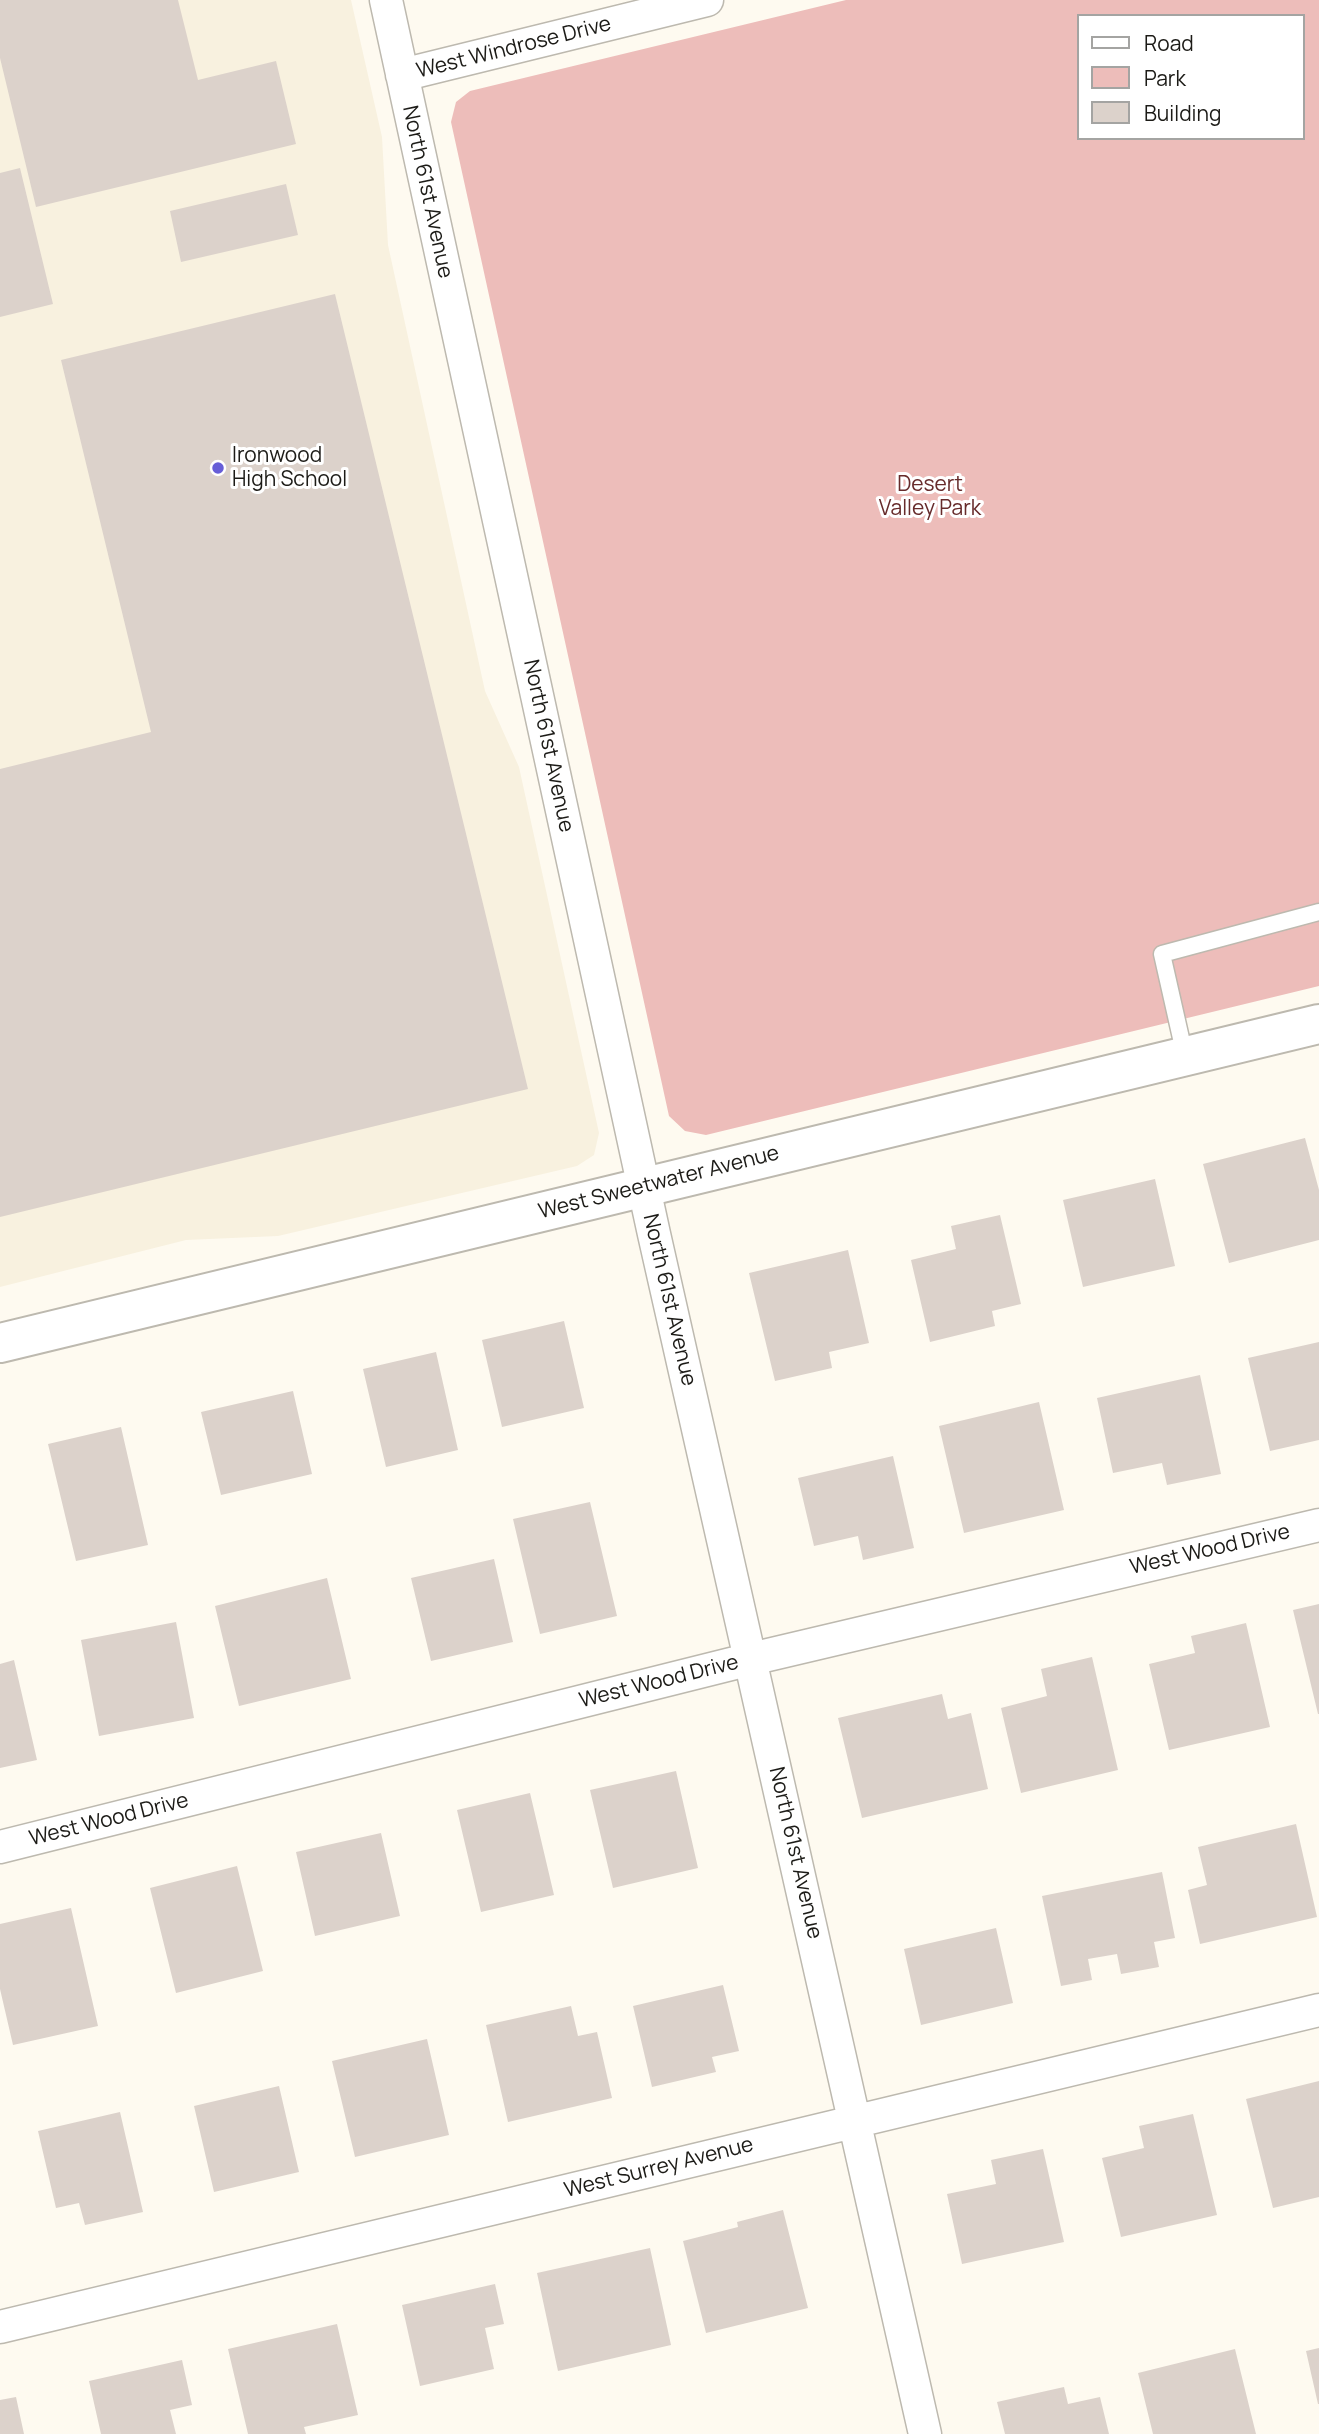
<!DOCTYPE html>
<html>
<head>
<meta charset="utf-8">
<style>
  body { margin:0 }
  #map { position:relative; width:1319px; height:2434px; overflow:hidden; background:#fefaf0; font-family:Manrope,sans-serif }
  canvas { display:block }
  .legend { position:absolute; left:1077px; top:14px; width:228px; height:126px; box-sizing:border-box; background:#fff; border:2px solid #a4a4a2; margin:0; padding:9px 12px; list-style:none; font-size:21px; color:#1c1b17 }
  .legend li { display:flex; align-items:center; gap:14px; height:35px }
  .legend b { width:35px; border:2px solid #a4a4a2 }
</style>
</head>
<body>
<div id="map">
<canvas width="1319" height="2434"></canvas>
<ul class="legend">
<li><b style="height:9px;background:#fff"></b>Road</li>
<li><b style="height:19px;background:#edbdba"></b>Park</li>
<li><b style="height:19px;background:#dcd2cb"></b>Building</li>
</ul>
</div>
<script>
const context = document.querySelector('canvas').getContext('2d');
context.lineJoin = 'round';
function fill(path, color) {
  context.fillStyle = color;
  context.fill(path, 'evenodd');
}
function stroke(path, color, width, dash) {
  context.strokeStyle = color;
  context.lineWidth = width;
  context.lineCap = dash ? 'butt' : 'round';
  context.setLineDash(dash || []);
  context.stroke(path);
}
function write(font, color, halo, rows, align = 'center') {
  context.font = font + ' Manrope,sans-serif';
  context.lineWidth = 6;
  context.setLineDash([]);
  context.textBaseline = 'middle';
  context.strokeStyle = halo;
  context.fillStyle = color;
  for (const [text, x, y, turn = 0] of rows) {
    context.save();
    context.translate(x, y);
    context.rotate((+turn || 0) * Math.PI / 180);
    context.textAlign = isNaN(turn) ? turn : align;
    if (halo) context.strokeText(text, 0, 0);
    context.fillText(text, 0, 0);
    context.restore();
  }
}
const built = new Path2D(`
  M0 0H351L382 137 388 245 485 691 519 767 599 1133 594 1155 577 1166 278 1236 186 1240 0 1287Z`);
const green = new Path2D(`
  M846 0H1319V986L706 1135 685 1131 669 1116 451 122 456 102 470 91ZM1079 16H1303V138H1079Z`);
const building = new Path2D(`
  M0 0H178L198 80 276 61 296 144 36 207 0 58Z
  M20 168 53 304 0 317V173Z
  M286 184 298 235 181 262 170 211Z
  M335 294 528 1089 0 1217V769L151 732 61 360Z
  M1305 1138 1319 1190V1240L1229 1263 1203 1164Z
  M1155 1179 1175 1266 1083 1287 1063 1200Z
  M1000 1215 1021 1304 992 1311 995 1326 930 1342 911 1260 956 1249 951 1226Z
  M848 1250 869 1343 829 1352 832 1368 775 1381 749 1273Z
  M564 1321 584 1408 502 1427 482 1340Z
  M1319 1342V1440L1270 1451 1248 1358Z
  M436 1352 458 1450 386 1467 363 1369Z
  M1200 1375 1221 1474 1167 1485 1162 1463 1113 1473 1097 1398Z
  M293 1391 312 1474 221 1495 201 1412Z
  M1039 1402 1064 1510 964 1533 939 1426Z
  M121 1427 148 1545 76 1561 48 1444Z
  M893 1456 914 1548 863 1560 858 1536 814 1546 798 1478Z
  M590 1502 617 1616 540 1634 513 1519Z
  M494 1559 513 1642 431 1661 411 1578Z
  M327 1578 351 1679 239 1706 215 1606Z
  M1319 1604V1714H1318L1293 1610Z
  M176 1622 194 1718 99 1736 81 1640Z
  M1246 1623 1270 1727 1169 1750 1149 1664 1195 1653 1191 1636Z
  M1092 1657 1118 1770 1021 1793 1001 1708 1047 1696 1041 1669Z
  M14 1660 37 1760 0 1768V1664Z
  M942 1694 948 1719 971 1713 988 1789 862 1818 838 1718Z
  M676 1771 698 1868 613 1888 590 1790Z
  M530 1793 554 1895 481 1912 457 1810Z
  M1296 1824 1317 1917 1200 1944 1188 1890 1207 1885 1198 1847Z
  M381 1833 400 1916 315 1936 296 1852Z
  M237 1866 263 1971 176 1993 150 1888Z
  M1162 1872 1175 1938 1154 1942 1159 1967 1121 1974 1117 1954 1088 1959 1092 1980 1061 1986 1042 1896Z
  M71 1908 98 2026 13 2045 0 1989V1924Z
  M996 1928 1013 2003 921 2025 904 1949Z
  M723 1985 739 2051 712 2057 716 2072 652 2087 633 2006Z
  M571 2006 578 2036 597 2032 612 2098 508 2122 486 2025Z
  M427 2039 449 2135 355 2157 332 2061Z
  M1319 2081V2197L1273 2208 1246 2099Z
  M279 2086 299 2172 214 2192 194 2106Z
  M120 2112 143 2212 85 2225 79 2203 56 2208 38 2131Z
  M1193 2114 1217 2215 1121 2237 1102 2158 1144 2148 1139 2126Z
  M1043 2149 1064 2242 962 2264 947 2194 996 2184 991 2160Z
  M783 2210 808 2308 706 2333 683 2241 738 2227 737 2222Z
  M650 2248 671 2345 558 2371 537 2273Z
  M495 2284 504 2324 485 2328 494 2369 420 2386 402 2305Z
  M337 2324 358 2415 304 2427 306 2434H248L228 2349Z
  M1319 2348V2404H1318L1306 2351Z
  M1235 2349 1256 2434H1153L1138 2373Z
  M182 2360 192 2405 170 2410 176 2434H101L89 2381Z
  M1064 2387 1068 2404 1100 2397 1109 2434H1005L997 2402Z
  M16 2397 24 2434H0V2400Z`);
const service = new Path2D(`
  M1185 1056 1162 954 1319 912`);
const minor = new Path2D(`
  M386 0 654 1234 925 2434
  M402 75 707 0
  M0 1847 751 1659 1319 1525
  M0 2327 1319 2010`);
const tertiary = new Path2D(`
  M0 1343 1319 1024`);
const markers = [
  [218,468,7,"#675ed7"]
];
const streetNames = [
  ["West Windrose Drive",514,48,-14],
  ["North 61st Avenue",427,192,78],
  ["North 61st Avenue",548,746,78],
  ["West Sweetwater Avenue",659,1183,-14],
  ["North 61st Avenue",669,1300,77],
  ["West Wood Drive",1210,1550,-13],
  ["West Wood Drive",659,1682,-14],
  ["West Wood Drive",109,1820,-14],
  ["North 61st Avenue",795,1853,77],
  ["West Surrey Avenue",659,2168,-14]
];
const poiNames = [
  ["Ironwood",232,456],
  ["High School",232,480]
];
const parkNames = [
  ["Desert",930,485],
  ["Valley Park",930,509]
];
fill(built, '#f8f1df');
fill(green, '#edbdba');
fill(building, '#dcd2cb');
stroke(service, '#bdb9af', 19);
stroke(minor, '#bdb9af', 35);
stroke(tertiary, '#bdb9af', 42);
stroke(service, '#fff', 16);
stroke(minor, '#fff', 32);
stroke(tertiary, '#fff', 38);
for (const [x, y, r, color] of markers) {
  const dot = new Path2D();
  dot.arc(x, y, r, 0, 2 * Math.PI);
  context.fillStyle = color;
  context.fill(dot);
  stroke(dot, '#fff', 2.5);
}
write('21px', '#1c1b17', '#fff', streetNames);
write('21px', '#1c1b17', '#fff', poiNames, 'left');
write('21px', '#672b2b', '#fff', parkNames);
</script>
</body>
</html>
